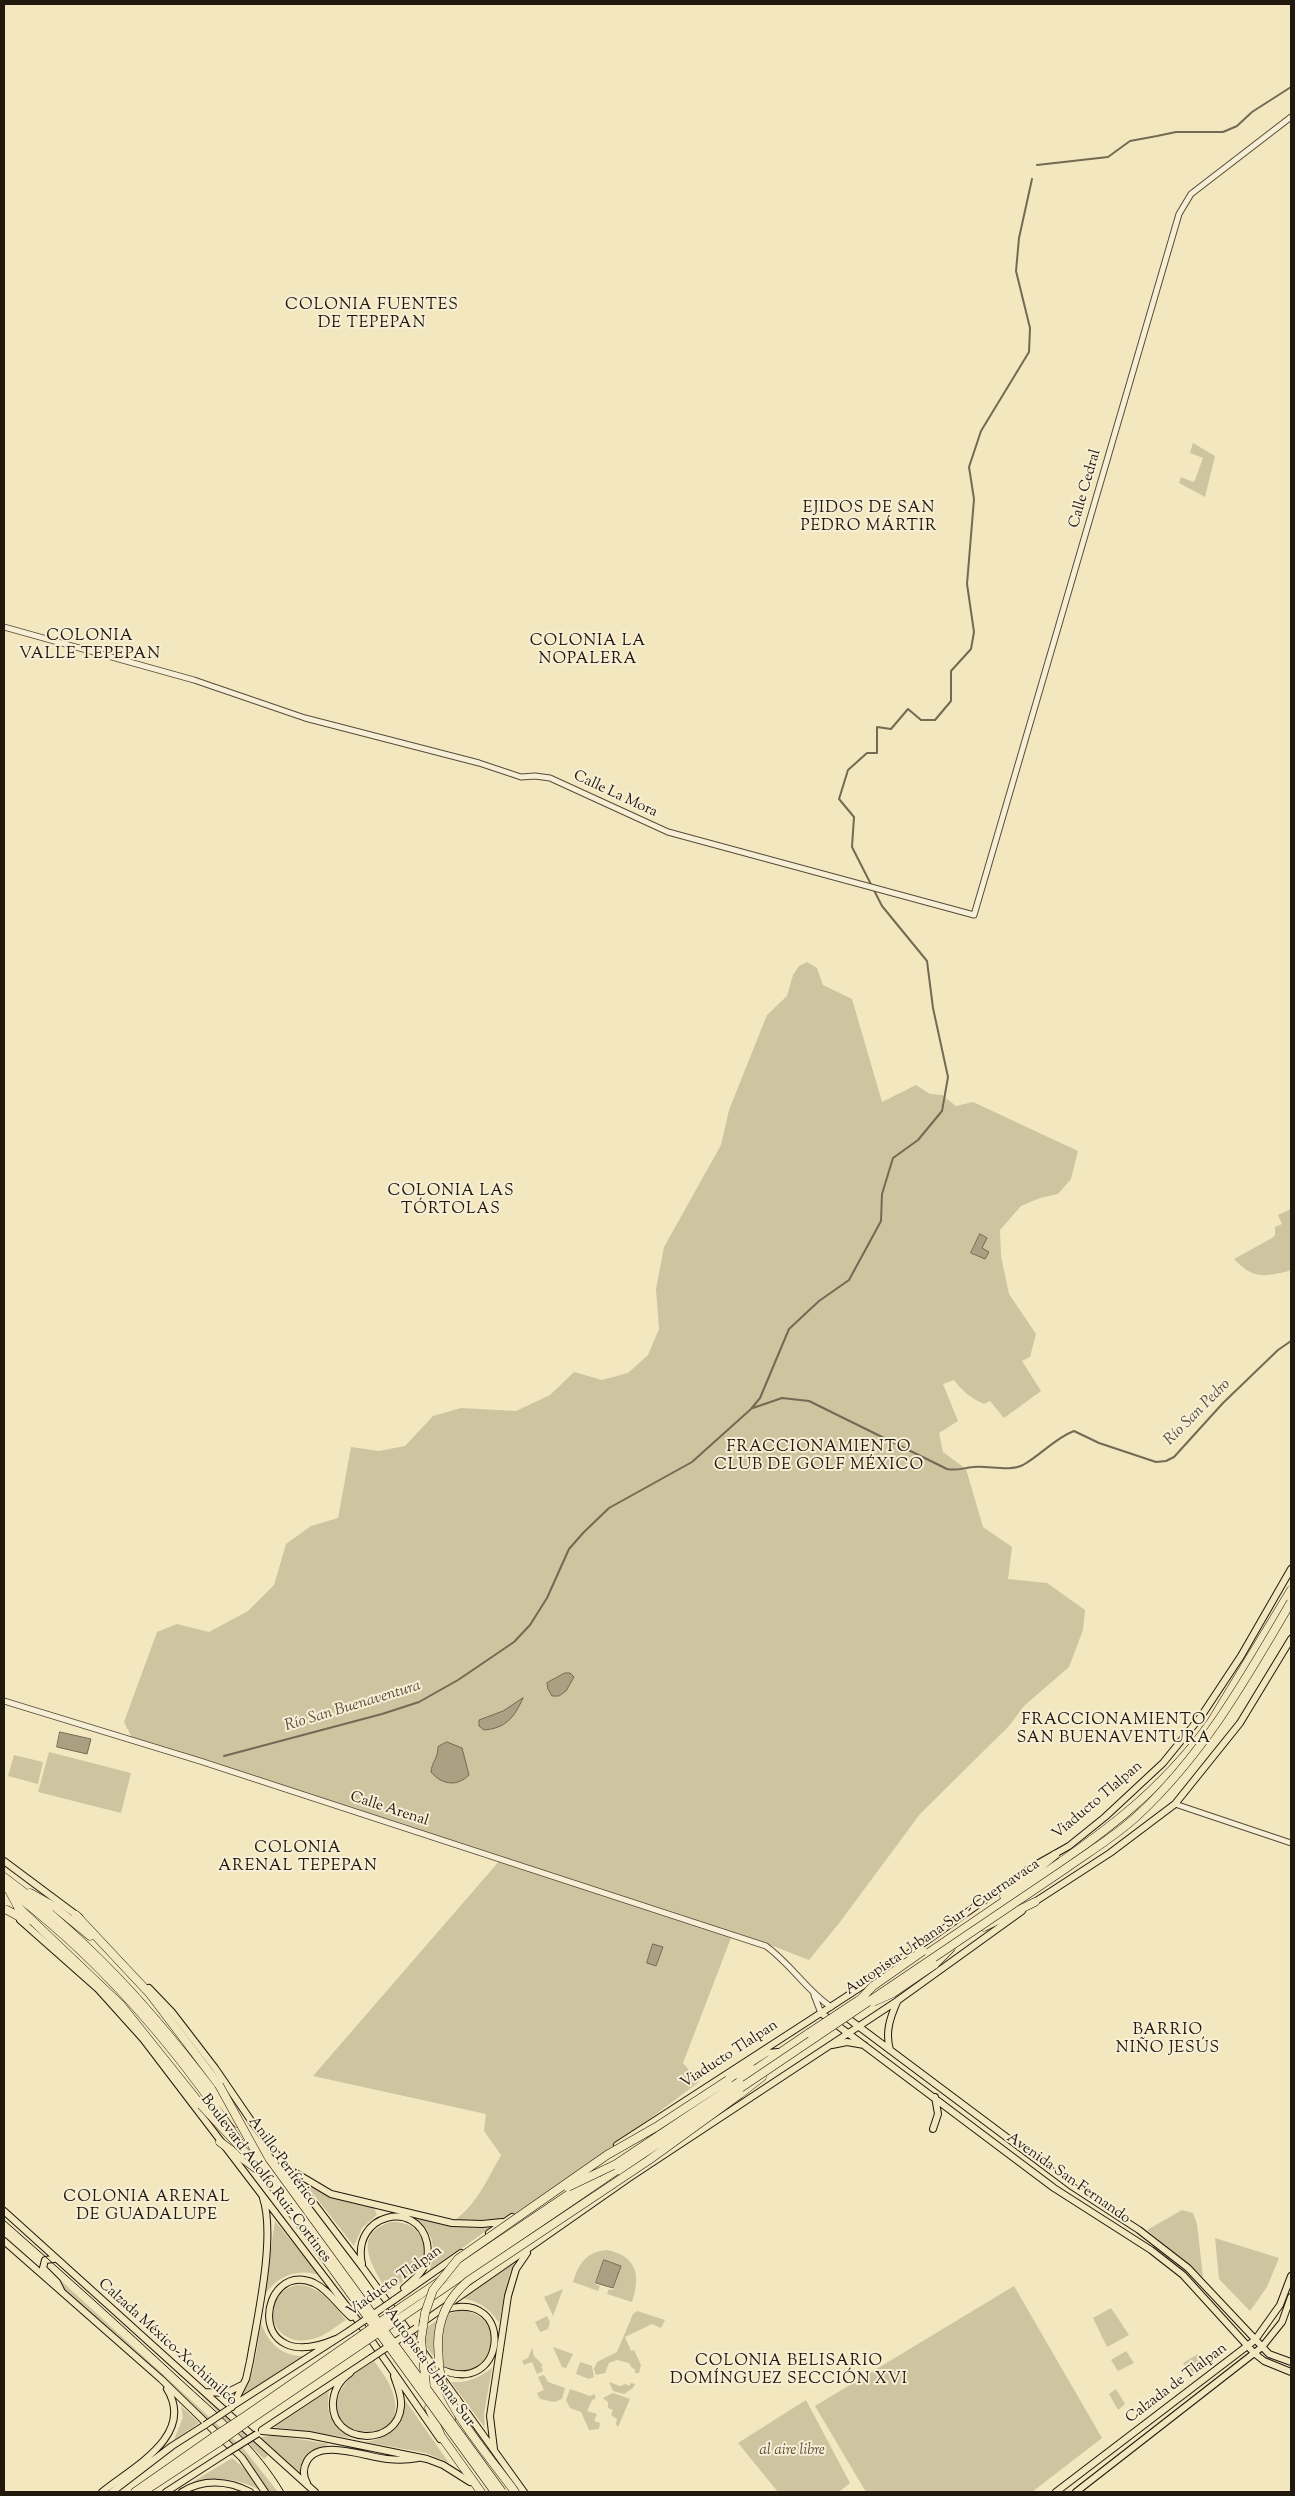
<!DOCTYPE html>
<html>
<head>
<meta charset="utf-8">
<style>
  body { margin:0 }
  #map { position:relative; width:1295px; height:2496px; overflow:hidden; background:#f2e7be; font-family:"Sorts Mill Goudy",serif }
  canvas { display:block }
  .frame { position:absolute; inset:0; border:5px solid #21180e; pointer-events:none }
</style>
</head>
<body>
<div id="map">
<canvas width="1295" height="2496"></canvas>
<div class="frame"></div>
</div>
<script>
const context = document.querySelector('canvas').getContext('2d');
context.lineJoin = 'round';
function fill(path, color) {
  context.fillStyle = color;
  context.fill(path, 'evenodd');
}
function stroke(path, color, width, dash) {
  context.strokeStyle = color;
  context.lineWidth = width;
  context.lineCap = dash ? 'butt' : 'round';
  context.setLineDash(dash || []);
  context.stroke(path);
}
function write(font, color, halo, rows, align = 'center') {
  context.font = font + ' "Sorts Mill Goudy",serif';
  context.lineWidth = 4;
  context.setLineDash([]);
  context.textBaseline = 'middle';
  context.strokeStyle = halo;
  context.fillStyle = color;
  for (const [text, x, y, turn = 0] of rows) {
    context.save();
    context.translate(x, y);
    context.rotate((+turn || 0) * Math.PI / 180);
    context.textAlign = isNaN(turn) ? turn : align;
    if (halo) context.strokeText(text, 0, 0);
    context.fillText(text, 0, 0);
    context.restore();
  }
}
const green = new Path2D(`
  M1193 443 1215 456 1205 497 1179 483 1181 477 1193 482 1195 480 1203 458 1190 453Z
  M807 962 817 968 823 985 852 999 882 1102 916 1085 930 1094 942 1095 956 1106 973 1102 1078 1151 1071 1179 1058 1194 1040 1198 1021 1206 1000 1230 1001 1256 1009 1294 1036 1334 1030 1357 1022 1361 1041 1391 1004 1418 990 1401 984 1404C971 1398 963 1392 954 1380L943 1384 958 1421 939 1433 943 1452 966 1469 983 1527 1012 1547 1008 1579 1047 1583 1085 1610 1083 1630 1069 1667 1024 1706 1009 1726 920 1814 840 1922 809 1960 760 1941 132 1738 124 1722 157 1632 177 1624 209 1632 248 1611 274 1585 286 1544 311 1526 338 1518 351 1447 379 1451 405 1446 433 1416 461 1408 516 1411 550 1395 574 1372 602 1380 628 1373 648 1355 659 1329 656 1289 664 1247 721 1145 729 1110 767 1015 787 996 793 975 799 966Z
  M1291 1209V1267L1289 1271C1263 1277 1253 1279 1234 1259L1272 1238 1275 1235V1227L1282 1224 1278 1215Z
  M49 1752 131 1773 121 1813 38 1792Z
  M14 1755 43 1762 38 1784 8 1776Z
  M501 1859 731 1938 683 2063 699 2082 597 2158 505 2221 452 2222C476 2206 487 2180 501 2155L484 2131 486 2114 313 2076Z
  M303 2181 333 2198 374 2208 377 2215 362 2228 354 2246Z
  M1182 2210 1193 2213 1197 2224 1203 2277 1147 2230Z
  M415 2217 494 2225 429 2272C437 2250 434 2232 415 2217Z
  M275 2221 319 2275C296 2268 277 2276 264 2296Z
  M391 2222C403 2222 412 2224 419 2234 436 2259 406 2279 388 2293 374 2268 349 2235 391 2222Z
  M1215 2238 1279 2258 1267 2287 1250 2311 1219 2279Z
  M607 2250C637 2256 641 2276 632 2302L607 2294 609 2289 613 2290 621 2266 604 2260 595 2284 600 2286 598 2291 573 2282C579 2263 586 2252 607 2250Z
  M517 2259 510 2272 499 2323C489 2307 476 2299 457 2298Z
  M44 2265 243 2448 278 2492H267L243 2458 63 2292Z
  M297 2285C319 2285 333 2304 346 2320 336 2326 326 2335 316 2338 271 2353 255 2295 297 2285Z
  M1014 2286 1102 2438 1032 2492H866L815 2406Z
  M563 2289 553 2316 544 2297Z
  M1111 2308 1129 2335 1107 2347 1093 2318Z
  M461 2310C514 2317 489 2387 448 2368 435 2362 426 2345 417 2334L443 2316Z
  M110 2311 270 2453 264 2459 199 2393Z
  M637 2311 665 2320 661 2328 652 2324 625 2337 631 2351 634 2350 641 2365 639 2373H635V2369L632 2368 629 2363 617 2360 609 2363 605 2373 596 2375 594 2369 597 2362 617 2352 633 2314Z
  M547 2316 550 2322 548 2329 540 2332 535 2322Z
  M261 2323C268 2343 282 2357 305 2356L242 2396C255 2374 257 2348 261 2323Z
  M553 2347 573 2354 566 2368 562 2367Z
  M532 2348 534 2356 543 2365 541 2366 543 2371 537 2374 532 2362 524 2365 522 2361 528 2358Z
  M1126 2351 1134 2363 1118 2371 1111 2360Z
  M1198 2354 1206 2368 1192 2378 1183 2363Z
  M374 2361C380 2370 387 2378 391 2388 419 2458 299 2437 349 2379 356 2372 366 2367 374 2361Z
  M580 2362 592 2366 594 2377 589 2379 576 2374Z
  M492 2368 484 2414 485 2428 451 2382C468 2383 479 2378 492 2368Z
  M544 2375 548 2382 565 2388 562 2399 554 2402 540 2399 537 2393 544 2390 538 2377Z
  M609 2382 620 2386 626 2384 629 2386 631 2383 635 2384 633 2388 624 2394 613 2391Z
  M570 2389 590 2396 594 2394 596 2398 592 2400 587 2411 597 2414 594 2421 600 2423 599 2429 589 2430 581 2412 570 2408 566 2400Z
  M1116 2389 1125 2404 1118 2410 1109 2394Z
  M329 2391C325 2413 332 2428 351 2438L274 2427Z
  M613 2393 630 2399 618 2427 616 2424 617 2419 611 2415 613 2410 608 2408V2402L603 2398Z
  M405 2400 449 2463 426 2453 365 2442C388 2440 404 2424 405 2400Z
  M806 2400 850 2483 839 2492H778L738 2443Z
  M181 2406 199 2423 174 2440 183 2417Z
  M273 2435 329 2444 306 2456 303 2477 259 2438Z
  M232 2458 252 2475 263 2492C239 2478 217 2476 191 2483Z`);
const water = new Path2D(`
  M980 1234 987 1238 982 1248 989 1252 985 1259 971 1253Z
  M565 1673H570L574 1677 566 1691 559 1696H552L548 1689 547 1683Z
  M523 1698C514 1718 506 1728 484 1730L479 1726V1720L503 1711Z
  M60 1732 91 1739 87 1754 57 1747Z
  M447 1742 462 1748 469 1775C457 1787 442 1785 431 1772 432 1761 438 1759 438 1747Z
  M653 1944 663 1947 656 1966 647 1963Z
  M604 2260 621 2266 613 2288 596 2283Z`);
const stream = new Path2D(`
  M1037 165 1108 157 1130 141 1157 136 1176 132H1223L1237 126 1252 112 1291 87
  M753 1408 782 1398 809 1401 947 1469C957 1471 963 1468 973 1467 988 1465 1009 1472 1023 1465 1041 1455 1055 1438 1074 1431L1099 1443 1156 1462 1166 1461 1174 1457 1223 1403 1278 1350 1291 1341
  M224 1756 382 1714 419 1702 458 1680 514 1642 530 1625 547 1598 569 1549 584 1532 609 1508 692 1462 751 1409 760 1398 789 1329 819 1301 849 1280 881 1221 882 1194 893 1158 918 1140 942 1111 948 1077 933 1008 927 961 882 906 852 847 854 817 839 799 848 770 867 753H877V727L891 729 908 709 921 720H935L951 701V671L971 649 974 632 967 584 974 499 969 467 981 431 1029 352 1030 328 1016 271 1019 238 1032 179`);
const minor = new Path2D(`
  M4 627 194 680 305 718 479 763 521 777 535 776 550 778 668 832 974 915 1179 214 1191 194 1291 117
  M4 1701 200 1761 766 1946C792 1965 806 1990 831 2007
  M1175 1804 1291 1843
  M814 1995 821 2013`);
const major = new Path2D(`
  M4 1861 79 1917
  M1033 1903 1110 1853 1175 1804 1240 1723 1291 1639
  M20 1920 98 1989 143 2039 358 2321 440 2439
  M149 1988 172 2012 215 2068 252 2122 363 2268 524 2492
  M821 2013 1054 2188 1151 2250 1183 2275 1254 2353 1264 2361 1291 2372
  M842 2014 1073 2187 1139 2230 1188 2268 1269 2354 1291 2362
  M832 2045 847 2042 864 2045
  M890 2050C885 2032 890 2018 897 2002
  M745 2067 767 2053 778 2052
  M933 2129 938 2114 935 2097
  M617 2145 864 1985 1030 1868 1069 1846 1105 1817 1163 1763 1202 1715 1241 1656 1291 1569
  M294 2172 331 2194 452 2223 482 2224 502 2222
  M4 2211 315 2492
  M489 2233 512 2217
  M4 2241 161 2379 242 2458 265 2492
  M54 2259 45 2260 43 2268 57 2282 61 2290
  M362 2264C351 2213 418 2199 427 2243 431 2265 420 2275 404 2288
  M394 2300 461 2253
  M423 2322 629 2178 897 2001 1022 1911
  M336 2339C243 2379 258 2259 314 2283 329 2290 338 2306 351 2317
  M436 2367C507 2404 518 2286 444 2310
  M350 2373C340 2380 334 2390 333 2402 330 2445 398 2448 401 2406 402 2395 397 2386 394 2376
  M205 2392 226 2393 242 2385
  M234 2405 349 2331
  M232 2407 246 2379 250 2361C257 2319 276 2237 263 2198
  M262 2430 371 2358
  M262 2431 309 2435 427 2459 443 2465 470 2482
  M494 2449 490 2416 508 2296 516 2269 527 2253
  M307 2483C303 2476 303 2468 307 2461 320 2438 366 2457 387 2459 397 2460 408 2460 418 2458
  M102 2492C131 2468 196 2436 167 2389
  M112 2492 172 2446 205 2425
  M166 2492 228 2452
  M182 2492C203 2479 228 2480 250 2492
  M1056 2492 1255 2340 1280 2305 1291 2276
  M1076 2492 1262 2347 1282 2322 1291 2297`);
const highway = new Path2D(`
  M4 1877C100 1948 167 2028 237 2123
  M4 1886C99 1957 176 2046 241 2145
  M10 1892 18 1907 121 2005 201 2105
  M30 1893 55 1907 90 1936
  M1004 1896 1055 1855
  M7 1910 27 1921
  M76 1915 150 1994 219 2085
  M984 1927 1035 1902
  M934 1965 951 1948
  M868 1994C919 1959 970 1924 1022 1889 1095 1839 1158 1796 1211 1722L1291 1590
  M728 2080 750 2067
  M734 2084 809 2033
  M740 2094 762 2077
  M650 2134 673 2124
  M220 2142 257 2169
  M403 2306 596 2176
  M406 2314 623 2166
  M456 2399 462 2431
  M429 2408 441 2436 481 2492
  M247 2415 355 2340
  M251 2419 360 2345
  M135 2492 215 2436
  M143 2492 219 2442`);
const tram = new Path2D(`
  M4 2220C63 2272 121 2324 179 2378 217 2413 258 2447 284 2492`);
const majorBridge = new Path2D(`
  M349 2331 394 2300
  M371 2358 416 2328
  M205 2425 229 2409
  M228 2452 257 2434`);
const highwayBridge = new Path2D(`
  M873 2002 893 1993 934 1965
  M856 2004 873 1986 923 1951
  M809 2033 859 2000
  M219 2085 262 2163 502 2492
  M201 2105 257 2165 495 2492
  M619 2170 1065 1869C1089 1852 1114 1837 1136 1817 1203 1755 1245 1681 1291 1602
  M568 2187 616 2164 739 2082
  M355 2340 403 2306
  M360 2345 406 2314
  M426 2386 421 2340 425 2313 433 2290 458 2259 607 2155 656 2127 728 2080
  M215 2436 247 2415
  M219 2442 251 2419
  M515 2492C494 2463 452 2414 442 2381 438 2369 439 2357 438 2344 438 2318 448 2298 468 2281L649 2160 740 2094`);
const streetNames = [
  ["Calle Cedral",1086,489,-74],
  ["Calle La Mora",615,795,25],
  ["Viaducto Tlalpan",1098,1801,-40],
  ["Calle Arenal",389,1810,18],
  ["Autopista Urbana Sur - Cuernavaca",943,1928,-34],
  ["Viaducto Tlalpan",730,2055,-33],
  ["Anillo Periférico",282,2162,54],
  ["Boulevard Adolfo Ruiz Cortines",265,2179,53],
  ["Avenida San Fernando",1068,2179,35],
  ["Viaducto Tlalpan",395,2282,-35],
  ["Calzada México-Xochimilco",167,2343,42],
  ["Autopista Urbana Sur",429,2368,54],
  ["Calzada de Tlalpan",1177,2384,-37]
];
const parkNames = [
  ["al aire libre",792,2451]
];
const neighbourhoodNames = [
  ["COLONIA FUENTES",372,306],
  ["DE TEPEPAN",372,324],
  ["EJIDOS DE SAN",869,509],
  ["PEDRO MÁRTIR",869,527],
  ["COLONIA",90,637],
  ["VALLE TEPEPAN",90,655],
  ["COLONIA LA",588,642],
  ["NOPALERA",588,660],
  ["COLONIA LAS",451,1192],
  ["TÓRTOLAS",451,1210],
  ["FRACCIONAMIENTO",819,1448],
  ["CLUB DE GOLF MÉXICO",819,1466],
  ["FRACCIONAMIENTO",1114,1721],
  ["SAN BUENAVENTURA",1114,1739],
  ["COLONIA",298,1849],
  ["ARENAL TEPEPAN",298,1867],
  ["BARRIO",1168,2031],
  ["NIÑO JESÚS",1168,2049],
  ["COLONIA ARENAL",147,2198],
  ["DE GUADALUPE",147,2216],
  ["COLONIA BELISARIO",789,2362],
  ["DOMÍNGUEZ SECCIÓN XVI",789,2380]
];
const waterNames = [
  ["Río San Pedro",1198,1413,-45],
  ["Río San Buenaventura",353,1707,-17]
];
fill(green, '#cec4a0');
fill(water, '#aba182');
stroke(water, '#746a54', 1);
stroke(stream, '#746a54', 2);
stroke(minor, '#554c3a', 7);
stroke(major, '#21180e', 8);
stroke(highway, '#21180e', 9);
stroke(minor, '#f7efd5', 5);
stroke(major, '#f2e7be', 6);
stroke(highway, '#f2e7be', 8);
stroke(tram, '#21180e', 1);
stroke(majorBridge, '#21180e', 8, []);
stroke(highwayBridge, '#21180e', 9, []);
stroke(majorBridge, '#f2e7be', 6);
stroke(highwayBridge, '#f2e7be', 8);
write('15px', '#21180e', '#f7efd5', streetNames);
write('italic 15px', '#554c3a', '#f7efd5', parkNames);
context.letterSpacing = '1px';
write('16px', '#21180e', '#f7efd5', neighbourhoodNames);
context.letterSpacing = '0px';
write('italic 16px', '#584f3c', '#f7efd5', waterNames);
</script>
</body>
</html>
